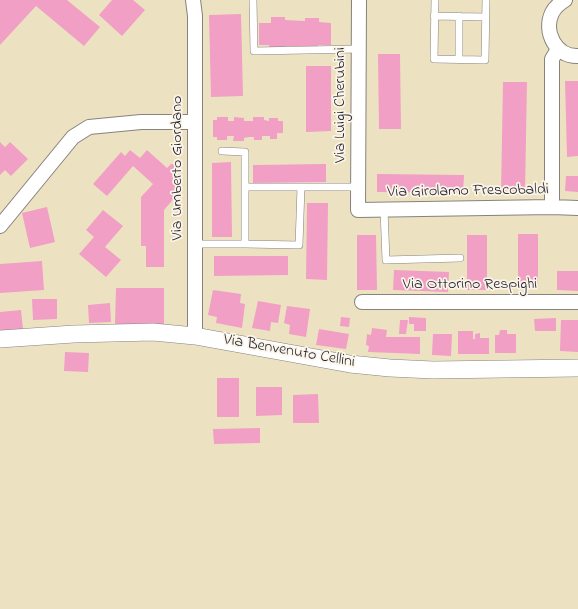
<!DOCTYPE html>
<html>
<head>
<meta charset="utf-8">
<style>
  body { margin:0 }
  canvas { display:block; background:#ece2c1 }
</style>
</head>
<body>
<canvas width="578" height="609"></canvas>
<script>
const context = document.querySelector('canvas').getContext('2d');
context.lineJoin = 'round';
function fill(path, color) {
  context.fillStyle = color;
  context.fill(path, 'evenodd');
}
function stroke(path, color, width, dash) {
  context.strokeStyle = color;
  context.lineWidth = width;
  context.lineCap = dash ? 'butt' : 'round';
  context.setLineDash(dash || []);
  context.stroke(path);
}
function write(font, color, halo, rows, align = 'center') {
  context.font = font + ' "Indie Flower",sans-serif';
  context.lineWidth = 3.5;
  context.setLineDash([]);
  context.textBaseline = 'middle';
  context.strokeStyle = halo;
  context.fillStyle = color;
  for (const [text, x, y, turn = 0] of rows) {
    context.save();
    context.translate(x, y);
    context.rotate((+turn || 0) * Math.PI / 180);
    context.textAlign = isNaN(turn) ? turn : align;
    if (halo) context.strokeText(text, 0, 0);
    context.fillText(text, 0, 0);
    context.restore();
  }
}
const building = new Path2D(`
  M0 0H67L100 27 84 46 36 6 0 45Z
  M112 0H133L145 10 122 36 99 15Z
  M241 14 243 96 211 97 209 15Z
  M271 17H285V20L305 21V18H319V22L331 23V45H318V48H305V46H285V49H270L269 45H259V23H271Z
  M378 54H400L401 129H379Z
  M306 66H331V131L306 132Z
  M565 81H578V156L567 157Z
  M503 82H527L525 192H501Z
  M217 117H228V121H234V117L244 118V121H253V117H264V120L269 121V118H278V121H283V133H277V139H270V136H262V140H254V137H249L244 138V141H233L234 136H227V140H217V137H213V120H217Z
  M0 142 5 147 10 142 28 159 11 176 5 170 0 175Z
  M130 150 140 158 147 150 167 168 171 164H177L176 196 164 210V267H146V246H141V197L153 184 133 166 107 196 93 184 121 152 125 156Z
  M231 162 232 237H212V163Z
  M326 164V182L253 183V165Z
  M377 174 464 175 463 193 377 192Z
  M566 176H578V192L565 191Z
  M307 203H328L327 280 306 279Z
  M47 207 55 242 30 248 22 213Z
  M103 210 123 226 105 247 121 260 106 277 79 254 94 237 86 230Z
  M518 234H538V289H518Z
  M357 235H376L377 290H357Z
  M467 235H487V290H467Z
  M214 256H288V275L214 276Z
  M42 261 44 290 0 293V264Z
  M394 270 449 272 448 292 393 290Z
  M557 271H578V291L557 290Z
  M116 288H164V325L115 324Z
  M213 290 241 294 240 303 245 304 242 328 216 323 217 317 208 315Z
  M32 299H57V319L33 320Z
  M258 301 281 305 278 323 271 322 270 331 252 328Z
  M110 303 111 322 89 323 88 305Z
  M287 306 310 309 306 337 289 334 290 325 284 323Z
  M21 310 23 329 0 332V312Z
  M341 317 350 318 349 327 340 326Z
  M409 317 426 318V331H414V324H409Z
  M556 318V331H535L534 319Z
  M400 320H408L406 334H399Z
  M561 320H578V352L560 351Z
  M372 328 387 330 386 337H420V354L368 352 369 346 366 345 367 334 371 335Z
  M319 329 349 334 346 349 316 345Z
  M500 330H507V334H516V353H495V335H499Z
  M458 331H473V339H475V334L480 333V338H489V354H458Z
  M433 334H452L451 356 432 355Z
  M65 352 89 353 88 372 64 371Z
  M217 378H239V417H217Z
  M256 387H282V415L256 416Z
  M318 394 319 423H293V395Z
  M260 428V443L214 444 213 429Z`);
const service = new Path2D(`
  M253 0 254 51 359 49
  M435 0 434 59 485 60 486 0
  M434 16 485 17
  M459 16V59
  M222 151 245 152V187
  M384 210 386 260 460 258
  M195 244H245V187H358
  M245 244 299 245 301 187`);
const minor = new Path2D(`
  M193 0 195 16V336
  M359 0 358 210 552 207 578 208
  M565 0C560 3 555 7 552 13 543 32 556 57 578 56
  M552 207V59L558 49
  M0 226 73 137 89 127 141 122H195
  M362 302H578`);
const tertiary = new Path2D(`
  M0 339 74 334 153 332 195 336 350 364 390 368 433 370 578 368`);
const streetNames = [
  ["Via Luigi Cherubini",341,105,-90],
  ["Via Umberto Giordano",178,168,-90],
  ["Via Girolamo Frescobaldi",468,192,-1],
  ["Via Ottorino Respighi",470,285],
  ["Via Benvenuto Cellini",289,352,10]
];
fill(building, '#f19fc5');
stroke(service, '#87827e', 8);
stroke(minor, '#87827e', 16);
stroke(tertiary, '#87827e', 18);
stroke(service, '#fff', 7);
stroke(minor, '#fff', 14);
stroke(tertiary, '#fff', 17);
write('16px', '#22223b', '#fcf5e5', streetNames);
</script>
</body>
</html>
